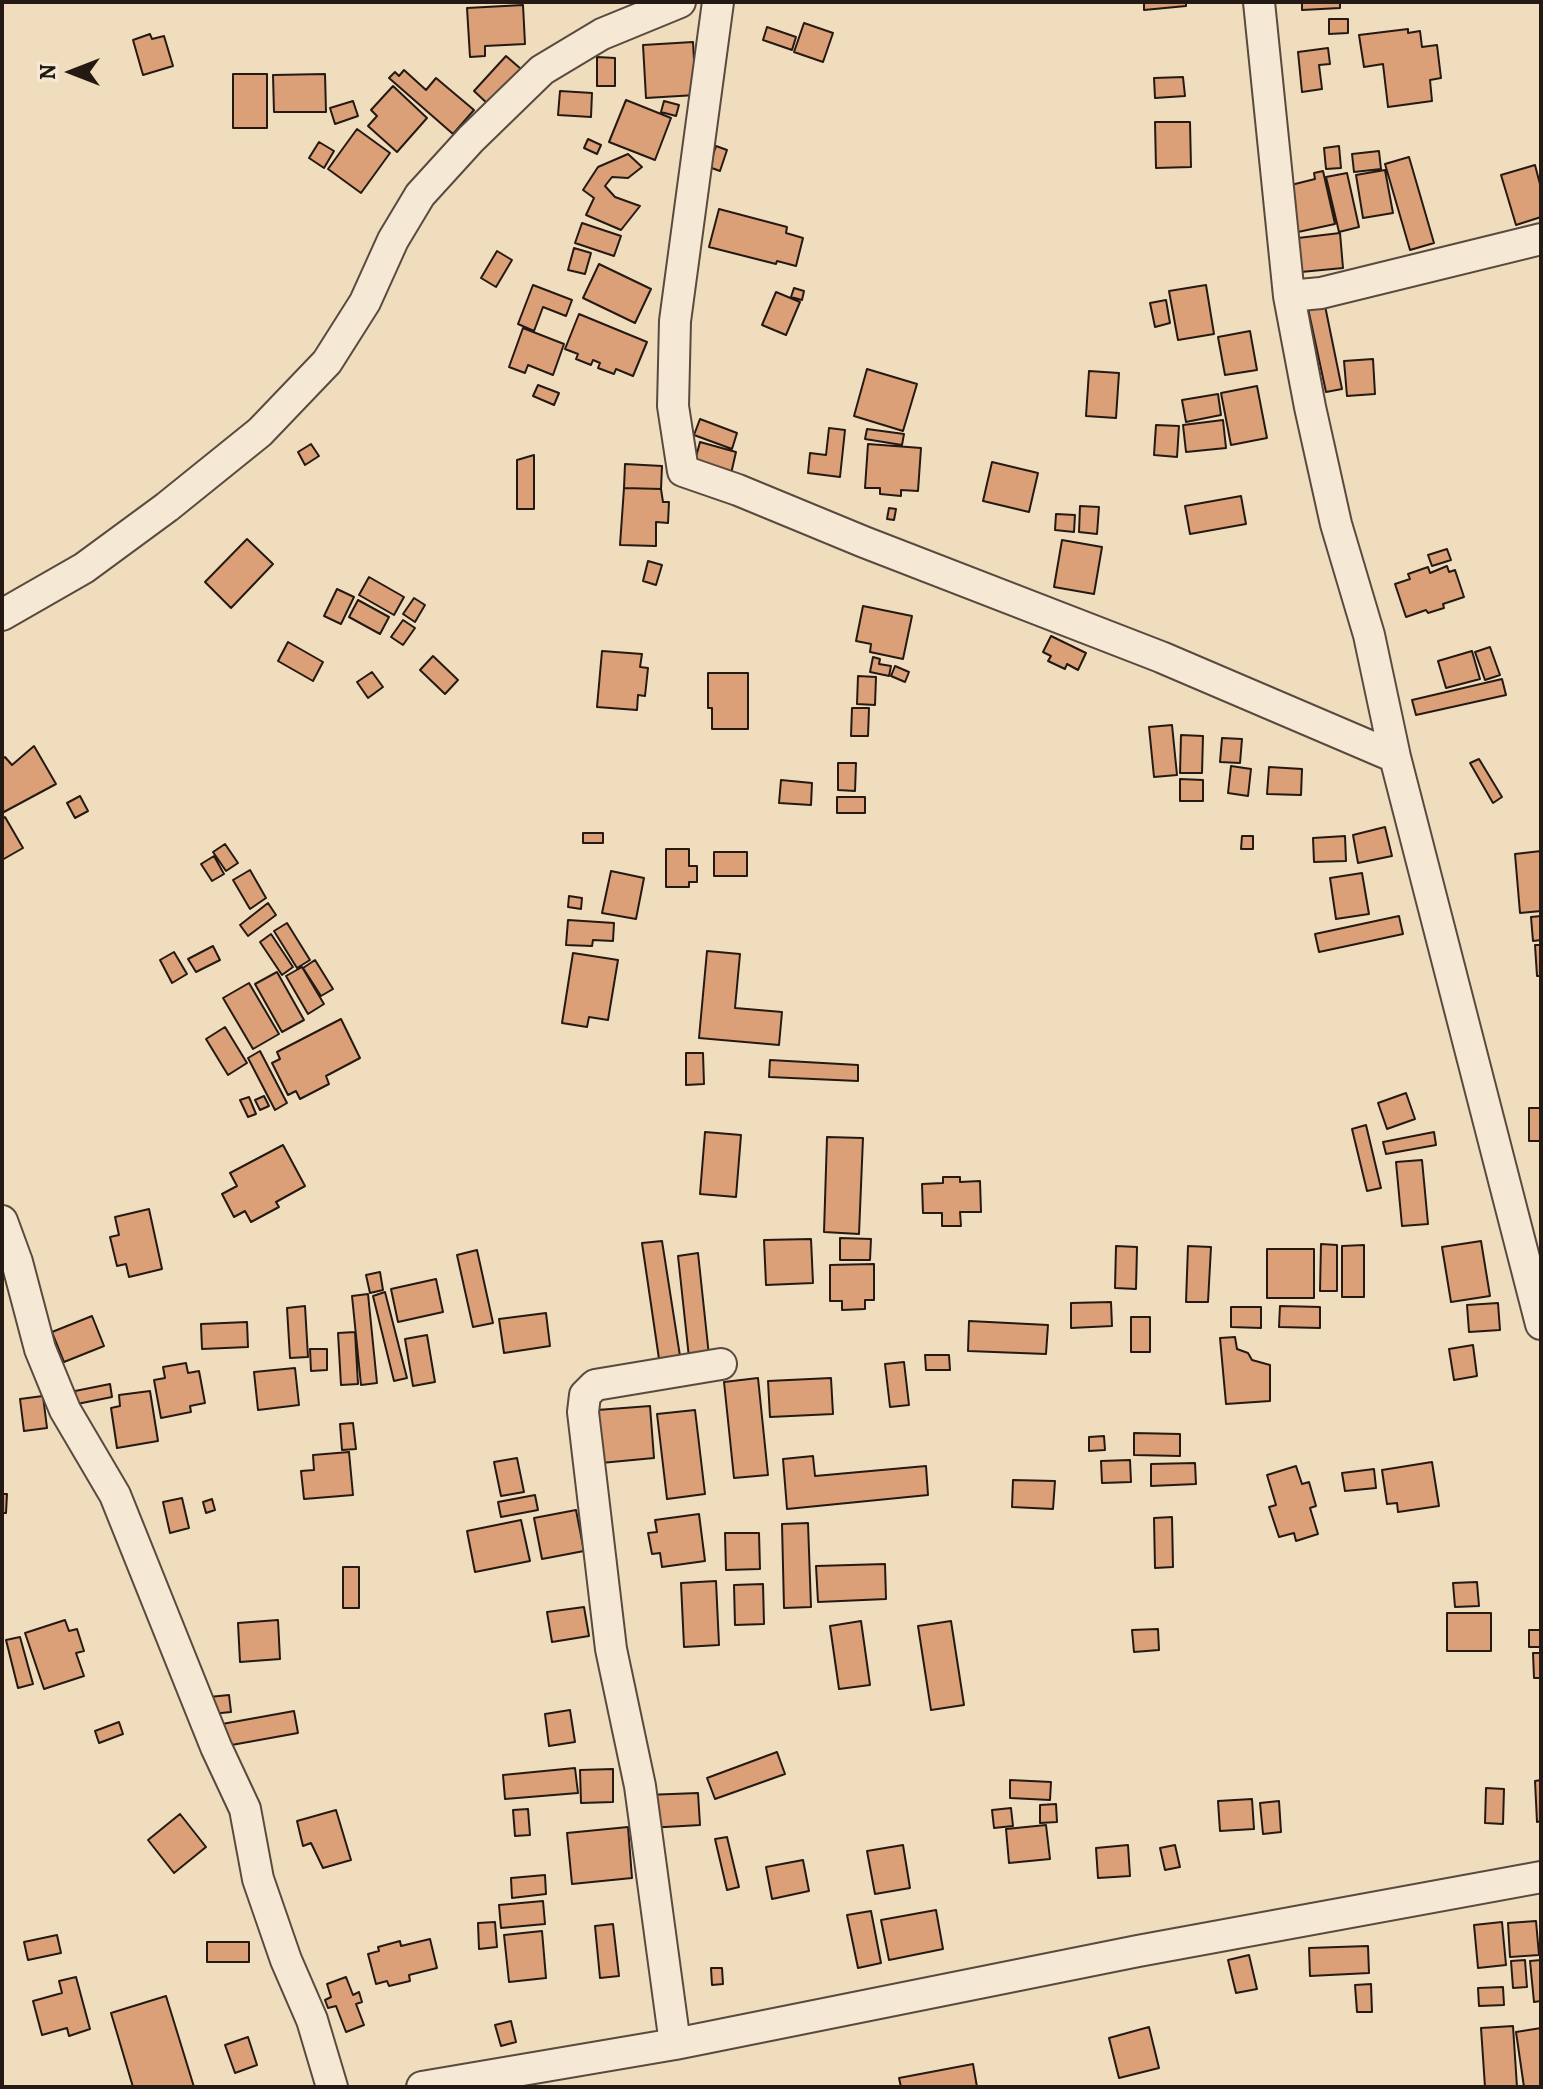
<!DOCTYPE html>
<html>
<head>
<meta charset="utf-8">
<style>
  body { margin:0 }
  #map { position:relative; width:1543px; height:2089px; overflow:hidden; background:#efddbe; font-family:Alegreya,serif }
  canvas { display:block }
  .frame { position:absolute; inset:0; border:4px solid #251913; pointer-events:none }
  .north { position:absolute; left:32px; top:32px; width:80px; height:80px; -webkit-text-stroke:6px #f5e9d5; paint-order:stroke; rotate:270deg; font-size:22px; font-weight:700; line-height:32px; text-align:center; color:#251913 }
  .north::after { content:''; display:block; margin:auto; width:28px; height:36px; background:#251913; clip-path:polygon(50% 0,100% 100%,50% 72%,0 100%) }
</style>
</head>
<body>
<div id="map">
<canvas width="1543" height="2089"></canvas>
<div class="frame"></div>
<div class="north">N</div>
</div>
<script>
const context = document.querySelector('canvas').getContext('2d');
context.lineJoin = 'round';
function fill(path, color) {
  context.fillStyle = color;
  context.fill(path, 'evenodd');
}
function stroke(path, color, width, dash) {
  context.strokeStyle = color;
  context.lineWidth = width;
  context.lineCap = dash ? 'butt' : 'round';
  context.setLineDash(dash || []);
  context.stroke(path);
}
const building = new Path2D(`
  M1144 2H1186V6L1144 10Z
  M1302 2H1340V8L1302 10Z
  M523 5 525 44 485 46V56L470 57 467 8Z
  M1329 19H1348V33L1329 34Z
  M804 23 833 33 823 62 794 52Z
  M767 27 796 37 792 50 763 40Z
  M1408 29V33L1420 31 1422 47 1437 45 1441 78 1430 80 1432 101 1388 107 1383 64 1364 67 1359 35Z
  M150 34 152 39 164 36 173 66 143 75 133 40Z
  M693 42 696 95 646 98 643 45Z
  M1328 48 1330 64 1319 65 1322 89 1302 92 1298 52Z
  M506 56 521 69 489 105 474 91Z
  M597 57 615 58V86H597Z
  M404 70 426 90 436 78 474 110 453 134 389 78 395 72 399 76Z
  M233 74H267V128H233Z
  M325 74 326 112H274L273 75Z
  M1183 77 1185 96 1155 98 1154 78Z
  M393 86 427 118 397 152 368 126 377 116 371 110Z
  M560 91 592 93 591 117 558 115Z
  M626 100 671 118 655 160 609 142Z
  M353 101 358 116 335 124 330 108Z
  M664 101 679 105 676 116 661 112Z
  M1155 122H1190L1191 167 1156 168Z
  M357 129 390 153 361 193 328 169Z
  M588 139 601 145 597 154 584 148Z
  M319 142 334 151 324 168 309 158Z
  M716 146 727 150 720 171 709 167Z
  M1339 146 1341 168 1326 169 1324 148Z
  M1379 151 1381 169 1354 172 1352 154Z
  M628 154 642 167 628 178 612 177 605 186 615 197 640 206 621 230 586 215 594 198 583 190 598 167Z
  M1409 157 1434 243 1410 250 1385 164Z
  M1535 165 1541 188V217L1516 225 1501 175Z
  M1385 170 1393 213 1363 218 1356 175Z
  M1323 171 1335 224 1298 232 1287 186 1315 179 1314 173Z
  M1347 173 1359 227 1339 232 1326 177Z
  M719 209 787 227 786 233 803 238 796 266 777 261 776 264 709 247Z
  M582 223 621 236 614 256 575 243Z
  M1340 233 1343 268 1301 272 1298 238Z
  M574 248 591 253 585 274 568 270Z
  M497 251 512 260 496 287 481 278Z
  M599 264 651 289 635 323 583 298Z
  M533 285 572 300 566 316 543 307 534 331 518 324Z
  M1206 285 1214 334 1178 340 1169 291Z
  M794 288 804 291 802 300 791 297Z
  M776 292 800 302 786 335 762 325Z
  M1323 296 1342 389 1326 392 1306 299Z
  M1166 300 1170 323 1155 327 1150 303Z
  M579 314 647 342 633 376 616 369 614 374 598 368 600 363 593 360 591 365 576 359 578 354 565 349Z
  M523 328 564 344 553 375 528 365 525 373 509 367Z
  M1250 331 1257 370 1225 375 1218 337Z
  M1373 359 1375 394 1347 396 1344 361Z
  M867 369 917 384 903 431 854 416Z
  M1089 371 1119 373 1116 418 1086 416Z
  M538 385 559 393 554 405 533 396Z
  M1257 386 1267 438 1231 445 1221 393Z
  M1218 394 1221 415 1186 422 1182 400Z
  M700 419 737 433 732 449 694 435Z
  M1223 420 1226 448 1186 452 1183 425Z
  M1156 425 1179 426 1177 457 1154 455Z
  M829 428 845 430 840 477 808 473 810 453 826 455Z
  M867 429 904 434 902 445 865 439Z
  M700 442 736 452 730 478 693 468Z
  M311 444 319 456 305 465 298 452Z
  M868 444 921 448 918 491 901 490V496L880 494V488H865Z
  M534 455V509H517V460Z
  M992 462 1038 473 1029 512 983 501Z
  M625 464 662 466 661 489 624 488Z
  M624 488 661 489 663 502H669L668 523 656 522V546L620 545Z
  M1241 496 1246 524 1190 534 1185 506Z
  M1080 506 1099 507 1097 534 1079 532Z
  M889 508 896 509 894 520 887 519Z
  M1056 514 1075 515 1074 532 1055 530Z
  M247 539 273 564 231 608 205 582Z
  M1062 540 1102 547 1094 594 1054 587Z
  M1447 549 1451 560 1432 566 1428 555Z
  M648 561 662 565 656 585 643 581Z
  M1447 566 1449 572 1455 570 1464 597 1443 604 1444 608 1428 613 1426 610 1406 617 1395 584 1410 579 1408 574 1428 567 1430 573Z
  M369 577 404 597 394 615 359 595Z
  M337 589 354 597 341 624 324 616Z
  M414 598 425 605 415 622 403 614Z
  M358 600 389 617 380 634 349 617Z
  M863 606 912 616 903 659 870 652 871 644 856 641Z
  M403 620 415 628 403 645 391 637Z
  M1051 636 1086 653 1078 670 1067 664 1065 669 1048 661 1051 656 1043 652Z
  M288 642 323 662 313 681 278 661Z
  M1490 647 1500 675 1485 680 1475 652Z
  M602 651 642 654 640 667 648 668 645 696 638 695 637 710 597 707Z
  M1472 651 1480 679 1446 688 1438 661Z
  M433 656 458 680 445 694 420 670Z
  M873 657 880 659 879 664 891 666 889 676 870 672Z
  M895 666 909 672 905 682 891 676Z
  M372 672 383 687 368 698 357 682Z
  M708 673H748V729H712V708H708Z
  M858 676 876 677 875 705 857 704Z
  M1502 679 1506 695 1416 715 1412 700Z
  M852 708H869L868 736H851Z
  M1172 725 1177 775 1154 777 1149 727Z
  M1181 735 1203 736 1202 773H1180Z
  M1222 738 1242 739 1240 763 1220 762Z
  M34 746 56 784 2 813V759L5 757 12 765Z
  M1479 759 1502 797 1493 803 1470 763Z
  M838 763H856L855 791 838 790Z
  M1231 766 1251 769 1248 796 1228 793Z
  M1269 767 1302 769 1301 795 1267 794Z
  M1180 779 1203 780V801H1180Z
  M781 780 812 783 811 805 779 803Z
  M80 796 88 811 75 818 67 803Z
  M837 797H865V813H837Z
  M5 817 23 848 2 860V819Z
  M1385 827 1392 856 1358 863 1353 835Z
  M583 833H603V843H583Z
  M1242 836H1253V849H1241Z
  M1345 836 1346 861 1314 862 1313 838Z
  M225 844 238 863 226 871 213 852Z
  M666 849H689V866H697V882H689V887H666Z
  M1541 851V911L1520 913 1515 854Z
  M714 852H747V876H714Z
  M214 856 224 874 212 881 201 864Z
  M250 870 266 898 250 909 233 880Z
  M611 871 644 878 636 919 602 913Z
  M1362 873 1369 914 1336 919 1330 878Z
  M569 896 582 898 581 909 568 907Z
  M268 903 276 915 248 936 240 925Z
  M1399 916 1403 934 1319 952 1315 934Z
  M1541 916V940L1533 941 1531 917Z
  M568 920 614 923 613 941 593 940 592 946 566 945Z
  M287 923 310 960 297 968 274 931Z
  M271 934 293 967 282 975 260 942Z
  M1535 945H1541V976H1537Z
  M213 946 220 960 196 972 188 959Z
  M707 951 740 954 735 1008 782 1012 779 1045 699 1038Z
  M174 952 187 974 172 983 160 960Z
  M573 953 618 960 608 1020 589 1017 587 1027 562 1023Z
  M315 960 333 989 321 996 303 968Z
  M302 967 324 1004 308 1014 286 976Z
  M277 972 304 1020 282 1032 255 984Z
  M249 983 279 1034 253 1049 223 998Z
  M341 1019 360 1058 326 1076 329 1084 300 1099 296 1091 288 1095 272 1063 280 1059 277 1052Z
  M225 1027 247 1063 228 1075 206 1039Z
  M260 1051 287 1103 275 1110 248 1058Z
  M686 1053H703L704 1084 686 1085Z
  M770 1060 858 1065V1081L769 1077Z
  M1406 1093 1415 1119 1387 1129 1378 1103Z
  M264 1096 269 1106 260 1110 255 1100Z
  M249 1097 256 1114 248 1117 240 1100Z
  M1529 1108H1541V1141H1529Z
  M1366 1125 1381 1188 1367 1191 1352 1129Z
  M705 1132 741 1135 736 1197 700 1194Z
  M1434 1132 1436 1145 1386 1154 1383 1142Z
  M827 1137 863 1138 859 1234 824 1232Z
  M283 1145 305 1186 276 1202 279 1207 251 1222 245 1211 234 1217 222 1194 237 1186 230 1173Z
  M1422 1160 1428 1224 1402 1226 1396 1162Z
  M943 1177H960V1182L980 1181 981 1212H960L961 1226H942V1213H923L922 1184 943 1183Z
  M149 1209 162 1269 129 1277 126 1264 117 1266 110 1237 119 1235 115 1217Z
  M840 1238 871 1239 870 1260H840Z
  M811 1239 813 1283 766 1285 764 1240Z
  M662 1241 680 1356 659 1359 642 1243Z
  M1481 1241 1490 1296 1451 1302 1442 1247Z
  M1321 1244 1337 1245V1291H1320Z
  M1364 1245V1297H1342V1246Z
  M1116 1246 1137 1247 1136 1289 1115 1288Z
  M1188 1246 1211 1247 1208 1302H1186Z
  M1267 1249H1314V1298H1267Z
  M477 1250 493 1323 473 1327 457 1255Z
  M698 1253 710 1365 690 1367 678 1256Z
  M874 1264V1300H865V1309L842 1310V1301H830V1265Z
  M380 1272 383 1290 370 1293 366 1275Z
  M436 1279 443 1312 398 1322 391 1289Z
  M385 1292 407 1378 394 1381 373 1296Z
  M368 1294 377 1383 361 1385 352 1296Z
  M1111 1302 1112 1326 1071 1328V1303Z
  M1498 1303 1500 1330 1469 1332 1467 1305Z
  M305 1306 308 1357 290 1358 287 1308Z
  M1280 1306 1320 1307V1328L1279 1327Z
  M1231 1307H1261V1328L1231 1327Z
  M546 1313 550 1346 504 1353 499 1319Z
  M92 1316 104 1346 64 1362 52 1332Z
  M1131 1317H1150V1352H1131Z
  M969 1321 1048 1325 1046 1354 968 1351Z
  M247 1322 248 1347 202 1349 201 1324Z
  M355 1332 358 1384 341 1385 338 1333Z
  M427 1335 435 1382 413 1386 405 1339Z
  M1235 1337 1237 1349 1248 1353 1252 1360 1270 1365V1401L1226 1404 1220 1338Z
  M1473 1345 1477 1376 1454 1380 1449 1349Z
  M310 1349H327V1370L311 1371Z
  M925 1355H949L950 1370H926Z
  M904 1362 909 1405 890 1407 885 1364Z
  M186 1363 188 1373 199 1371 205 1403 190 1406 191 1412 161 1418 154 1380 165 1378 163 1367Z
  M295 1368 299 1405 258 1410 254 1372Z
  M758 1378 768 1475 734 1478 724 1382Z
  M831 1378 833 1414 770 1417 768 1381Z
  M110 1384 112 1397 77 1404 75 1391Z
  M150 1391 158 1441 117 1448 111 1408 120 1406 119 1395Z
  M43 1396 47 1428 24 1431 20 1399Z
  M650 1406 654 1458 601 1463 597 1410Z
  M695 1410 705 1494 667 1499 657 1414Z
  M353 1423 356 1449 342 1450 340 1424Z
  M1134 1433 1180 1434V1456L1134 1455Z
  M1104 1436 1105 1450 1089 1451V1437Z
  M349 1452 353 1495 304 1499 301 1471 314 1470 313 1455Z
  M813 1456 815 1476 926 1466 928 1495 787 1509 783 1459Z
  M517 1458 524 1492 501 1496 494 1462Z
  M1130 1460 1131 1482 1102 1483 1101 1461Z
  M1432 1462 1439 1506 1398 1512 1397 1503 1387 1504 1382 1470Z
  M1195 1463 1196 1484 1151 1486V1464Z
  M1296 1466 1302 1484 1309 1482 1316 1506 1310 1508 1318 1534 1296 1541 1294 1533 1279 1537 1269 1507 1276 1505 1267 1475Z
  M1374 1469 1376 1488 1345 1491 1342 1473Z
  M1013 1480 1055 1481 1053 1509 1012 1507Z
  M2 1494H7L6 1513H2Z
  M535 1495 538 1510 501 1517 498 1502Z
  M182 1498 189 1528 170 1533 163 1502Z
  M212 1499 215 1510 206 1513 203 1502Z
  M576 1510 584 1551 542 1559 534 1518Z
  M699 1514 705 1561 662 1567 660 1553 652 1554 648 1533 657 1532 655 1520Z
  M1172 1517 1173 1567 1155 1568 1154 1518Z
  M521 1520 530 1561 475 1572 467 1531Z
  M808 1523 811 1607 784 1608 782 1524Z
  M725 1533H759L760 1569 726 1570Z
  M885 1564 886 1599 818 1602 816 1566Z
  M343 1567H359V1608H343Z
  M716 1581 719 1645 684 1647 681 1583Z
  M1477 1582 1479 1606 1455 1607 1453 1583Z
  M763 1584 764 1624 735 1625 734 1585Z
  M584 1607 589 1636 552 1642 547 1612Z
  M1447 1613H1491V1651H1447Z
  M65 1620 69 1631 77 1629 84 1651 76 1653 84 1676 44 1689 25 1633Z
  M278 1620 280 1659 240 1662 238 1623Z
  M861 1621 870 1685 839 1689 830 1626Z
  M951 1621 964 1705 931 1710 918 1626Z
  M1158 1629 1159 1650 1134 1652 1132 1630Z
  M1529 1630H1541V1647H1529Z
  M20 1637 33 1684 18 1688 6 1640Z
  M1533 1653H1541V1678H1534Z
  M229 1695 231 1712 211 1714 209 1697Z
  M570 1710 575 1742 549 1746 545 1714Z
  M294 1711 298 1733 226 1746 222 1724Z
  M119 1722 123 1734 99 1743 95 1731Z
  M777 1752 785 1774 715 1799 707 1778Z
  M575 1768 578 1793 505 1799 503 1775Z
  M613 1769V1802L581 1803 580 1770Z
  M1010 1780 1051 1782 1050 1800 1010 1798Z
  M1541 1780V1821L1537 1822 1535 1781Z
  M1486 1788 1504 1789 1503 1824 1485 1823Z
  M698 1793 700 1825 648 1828 646 1795Z
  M1252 1799 1254 1829 1220 1831 1218 1801Z
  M1279 1801 1281 1832 1263 1834 1260 1803Z
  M1056 1804 1057 1822 1040 1823V1805Z
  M1011 1808 1013 1826 994 1828 992 1810Z
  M528 1809 530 1835 515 1836 513 1810Z
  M336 1810 351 1860 323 1868 311 1843 303 1846 297 1821Z
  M180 1814 206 1847 174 1873 148 1840Z
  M1046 1825 1050 1859 1009 1863 1006 1829Z
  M628 1827 632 1878 572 1884 567 1833Z
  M727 1837 739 1887 727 1890 715 1839Z
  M903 1845 910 1888 875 1894 867 1851Z
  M1128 1845 1130 1876 1098 1878 1096 1848Z
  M1175 1845 1180 1867 1165 1870 1160 1848Z
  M803 1860 809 1891 772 1899 766 1867Z
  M545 1875 546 1894 512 1898 511 1878Z
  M543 1901 545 1924 501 1928 499 1905Z
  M936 1910 943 1949 889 1960 881 1920Z
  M871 1911 881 1963 858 1968 847 1915Z
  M1536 1921 1539 1955 1510 1957 1508 1923Z
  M495 1922 497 1947 479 1949 478 1923Z
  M1502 1922 1506 1965 1478 1968 1474 1925Z
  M613 1924 619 1976 600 1978 595 1926Z
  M542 1931 546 1978 509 1982 504 1935Z
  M57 1935 61 1953 28 1960 24 1942Z
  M430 1939 437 1968 409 1975 410 1981 389 1986 387 1981 376 1984 368 1954 379 1951 378 1947 400 1941 401 1946Z
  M207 1942H249V1962H207Z
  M1368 1946 1369 1973 1310 1976 1309 1948Z
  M1249 1955 1257 1989 1236 1993 1228 1960Z
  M1525 1960 1527 1987 1513 1988 1511 1961Z
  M1541 1960V2001L1534 2002 1530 1961Z
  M711 1968H722L723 1984 712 1985Z
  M76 1977 90 2029 69 2036 67 2028 42 2035 33 2001 62 1993 59 1981Z
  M346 1977 353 1995 359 1992 362 2002 356 2004 364 2025 346 2032 336 2006 328 2008 325 2000 331 1997 327 1984Z
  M1371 1984 1372 2012H1357L1355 1985Z
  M1503 1987 1504 2005 1479 2006 1478 1988Z
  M166 1996 194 2087H133L111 2013Z
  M511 2021 516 2042 501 2046 495 2025Z
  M1513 2026 1517 2087H1485L1481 2028Z
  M1149 2027 1159 2068 1119 2078 1109 2038Z
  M1541 2028V2087H1524L1516 2032Z
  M248 2037 257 2065 235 2073 225 2045Z
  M973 2064 977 2087H901L899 2078Z`);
const minor = new Path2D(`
  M718 2 675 321 673 406 683 471 738 490 864 542 1161 657 1395 757
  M1259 2 1289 296 1310 407 1336 524 1369 635 1395 757 1541 1324
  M1289 296 1321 293 1541 239
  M2 615 84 568 167 507 260 432 327 362 365 302 393 240 420 195 471 139 542 70 602 34 680 2
  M2 1221 17 1262 40 1349 65 1410 115 1495 216 1747 245 1809 258 1879 286 1960 312 2020 332 2087
  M675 2044 640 1786 611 1649 583 1412 585 1395 595 1385 721 1364
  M422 2087 675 2044 1138 1951 1541 1877`);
fill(building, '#dba077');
stroke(building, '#251913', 2);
stroke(minor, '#584a3e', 34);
stroke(minor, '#f5e9d5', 30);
</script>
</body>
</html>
